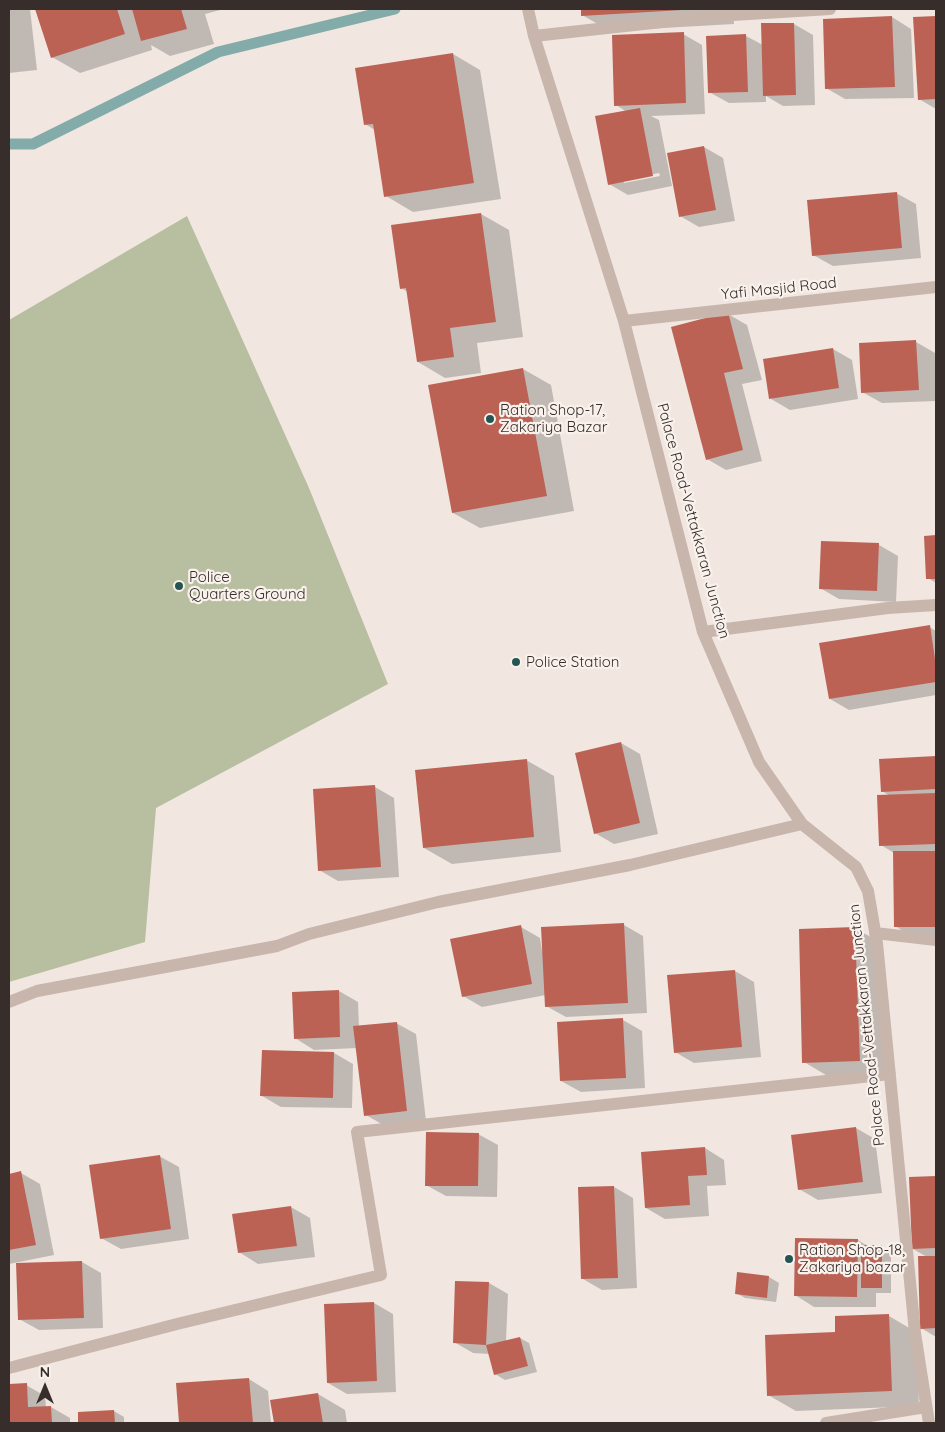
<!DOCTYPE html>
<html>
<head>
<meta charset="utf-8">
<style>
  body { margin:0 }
  #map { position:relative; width:945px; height:1432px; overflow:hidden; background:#f1e7e0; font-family:Quicksand,sans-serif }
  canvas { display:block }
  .frame { position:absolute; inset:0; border:10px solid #372d2b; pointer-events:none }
  .north { position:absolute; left:20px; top:1362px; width:50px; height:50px; -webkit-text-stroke:4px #f9f2ec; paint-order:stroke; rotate:0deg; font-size:14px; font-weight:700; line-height:20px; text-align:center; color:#372d2b }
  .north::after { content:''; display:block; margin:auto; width:18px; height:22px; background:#372d2b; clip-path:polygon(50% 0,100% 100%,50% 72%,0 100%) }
</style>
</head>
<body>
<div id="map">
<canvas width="945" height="1432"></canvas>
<div class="frame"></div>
<div class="north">N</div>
</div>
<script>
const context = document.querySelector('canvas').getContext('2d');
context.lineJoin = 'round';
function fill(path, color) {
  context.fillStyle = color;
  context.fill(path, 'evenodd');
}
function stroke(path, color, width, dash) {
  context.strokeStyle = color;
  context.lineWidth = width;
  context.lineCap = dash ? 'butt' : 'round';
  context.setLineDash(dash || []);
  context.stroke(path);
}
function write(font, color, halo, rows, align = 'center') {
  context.font = font + ' Quicksand,sans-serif';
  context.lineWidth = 4.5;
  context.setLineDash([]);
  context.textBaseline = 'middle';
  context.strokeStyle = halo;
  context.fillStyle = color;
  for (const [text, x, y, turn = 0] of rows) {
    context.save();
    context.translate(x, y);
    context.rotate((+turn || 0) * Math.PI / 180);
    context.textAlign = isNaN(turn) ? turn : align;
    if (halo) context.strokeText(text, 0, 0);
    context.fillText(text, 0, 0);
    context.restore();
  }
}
const green = new Path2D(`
  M187 216 309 488 388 684 156 808 145 942 9 982V320Z`);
const shadow = new Path2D(`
  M9 9H30L37 70 9 73Z
  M37 9H224L205 14 214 44 170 56 151 45 152 50 80 73 52 57Z
  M582 9H733L734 24 610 31 582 15Z
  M892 17 911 29 914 98 845 99 826 88Z
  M936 17V109L919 99 914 18Z
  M794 24 813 35 815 105 783 106 766 96V102L729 103 709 92 746 36 763 45Z
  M683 34 702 45 705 114 651 116 659 120 672 186 628 195 609 184 627 112 616 105ZM659 173 660 176 624 183V180Z
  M453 54 480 70 501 199 413 212 386 196 375 130 365 124Z
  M704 147 723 158 735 221 699 227 680 216Z
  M896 193 916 204 921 258 833 266 813 255Z
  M481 214 509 230 523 337 477 343 481 373 445 378 418 362 408 292 401 288Z
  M728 314 747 325 762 380 742 384 762 461 726 470 707 459Z
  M916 342 935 353 936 401 882 403 862 392Z
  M833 349 852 360 858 399 790 410 771 399Z
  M523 369 551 385 574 511 480 528 453 513Z
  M925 537H936V583L928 578Z
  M822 542 879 545 898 556 896 602 839 599 820 588Z
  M929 627 936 631V695L849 710 830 699Z
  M621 743 640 754 658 834 614 844 595 833Z
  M936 758V937L914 938 895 926 894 853 881 845 890 796 882 791 881 760Z
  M526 760 554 776 561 852 452 864 424 848Z
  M375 787 394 798 399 877 338 881 319 870Z
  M624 925 643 936 647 1013 566 1017 546 1006V995L482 1007 463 996 521 927 540 938 542 951Z
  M855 928 883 944 887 1076 831 1078 804 1062 800 930Z
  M735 971 754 982 761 1057 694 1063 675 1052Z
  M339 991 358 1002 359 1027 396 1023 416 1034 426 1121 385 1126 366 1115 357 1048 314 1050 295 1038Z
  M623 1020 642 1031 645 1088 581 1092 561 1081Z
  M334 1053 353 1064 352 1108 281 1107 262 1096Z
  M856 1128 875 1139 882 1193 818 1200 799 1189Z
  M478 1134 498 1145 497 1197 446 1196 426 1185Z
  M705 1148 724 1160 726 1185 707 1186 709 1216 665 1219 646 1208Z
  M159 1156 179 1167 189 1239 121 1249 101 1238Z
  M21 1173 40 1184 54 1255 9 1264V1175Z
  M936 1177V1337L921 1328 927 1257 913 1249 910 1178Z
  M614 1187 633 1198 637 1288 602 1290 583 1279 580 1188Z
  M291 1207 310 1218 315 1257 258 1264 239 1252Z
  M858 1240 869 1247H882L891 1252V1293H876V1307H814L795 1295Z
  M82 1262 101 1273 103 1328 39 1330 19 1319Z
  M738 1274 769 1277 779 1283 776 1302 745 1298 736 1293Z
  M489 1283 508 1294 506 1341 520 1338 529 1343 537 1372 505 1380 495 1374 490 1354 473 1353 454 1342Z
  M374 1303 393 1314 396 1392 347 1394 328 1383Z
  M889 1316 916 1332 919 1406 796 1411 768 1395Z
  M249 1379 268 1391 271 1423H180L178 1385Z
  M9 1385H26L45 1396 46 1407H51L70 1418V1423H9Z
  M318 1394 345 1410 347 1423H275L271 1401Z
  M114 1411 124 1417V1423H79V1413Z`);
const stream = new Path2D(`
  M9 144H33L218 52 395 9`);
const building = new Path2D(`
  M35 9H117L125 34 51 58Z
  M132 9H181L187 29 141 41Z
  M581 9H682V10L581 16Z
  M892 16 895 87 825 89 823 19Z
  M936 16V99L918 100 913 17Z
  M761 23H794L796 95 763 96Z
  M684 32 686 103 614 106 612 35Z
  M746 34 748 92 708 93 706 36Z
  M453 53 474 183 384 197 373 124 364 125 355 68Z
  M640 108 653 176 608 185 595 116Z
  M704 146 716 210 679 217 667 153Z
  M897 192 902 248 812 256 807 200Z
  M481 213 496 322 450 328 454 357 417 362 406 288 400 289 391 225Z
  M728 312 743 369 724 373 743 450 706 460 671 327Z
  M916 340 919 390 861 393 859 343Z
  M833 348 839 388 769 399 763 359Z
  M523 368 547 496 452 513 428 385Z
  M936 535V579H926L924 536Z
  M821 541 879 543 877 591 819 589Z
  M930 625 936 666V682L829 699 819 643Z
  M621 742 640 823 594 834 575 753Z
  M936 756V789L881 792 879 759Z
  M527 759 534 837 423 848 415 770Z
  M375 785 381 867 318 871 313 789Z
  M936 793V844L879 846 877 795Z
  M893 851H936V927H894Z
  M624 923 628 1003 545 1007 541 927Z
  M521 925 532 984 462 997 450 939Z
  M855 927 860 1061 802 1063 799 929Z
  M735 970 742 1047 674 1053 667 975Z
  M339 990 340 1037 294 1039 292 992Z
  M623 1018 626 1078 560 1081 557 1022Z
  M397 1022 407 1111 364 1116 353 1026Z
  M262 1050 334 1052 333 1098 260 1096Z
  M856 1127 863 1182 798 1190 791 1135Z
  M426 1132 479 1133 478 1186H425Z
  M705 1147 707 1175 688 1176 690 1205 645 1208 641 1152Z
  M160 1155 171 1229 100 1239 89 1165Z
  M21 1171 36 1245 9 1250V1174Z
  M936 1176V1248L912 1249 909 1177Z
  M614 1186 618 1278 581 1279 578 1187Z
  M291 1206 297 1246 238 1253 232 1214Z
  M795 1238 858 1239 857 1297 794 1296Z
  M861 1245H882V1288H861Z
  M918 1256H936V1328L920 1329Z
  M82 1261 84 1318 18 1320 16 1263Z
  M737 1272 769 1276 767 1298 735 1294Z
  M455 1281 489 1282 486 1345 453 1343Z
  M374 1302 377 1381 327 1383 324 1304Z
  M889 1314 892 1391 767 1396 765 1335 835 1332V1316Z
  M520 1337 528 1366 494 1375 486 1345Z
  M249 1378 253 1423H179L176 1383Z
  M27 1383 28 1407 51 1406 52 1423H9V1384Z
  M318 1393 323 1423H274L270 1400Z
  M114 1410 115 1423H78V1412Z`);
const minor = new Path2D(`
  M528 9 534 36 624 321 703 632 759 762 802 824 856 867 868 891 877 943 915 1333 929 1423
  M534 36 717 16 830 9
  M624 321 936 287
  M703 632 888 608 936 605
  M875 933 936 940
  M9 1002 37 991 277 946 309 934 438 902 630 865 802 824
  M9 1368 177 1324 381 1275 357 1132 890 1074
  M826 1423 926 1407`);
const markers = [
  [490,419,5,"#245553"],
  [179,586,5,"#245553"],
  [516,662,5,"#245553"],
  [789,1259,5,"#245553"]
];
const streetNames = [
  ["Yafi Masjid Road",779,289,-6],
  ["Palace Road-Vettakkaran Junction",693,521,75],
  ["Palace Road-Vettakkaran Junction",867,1025,-96]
];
const poiNames = [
  ["Ration Shop-17,",500,410],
  ["Zakariya Bazar",500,427],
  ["Police",189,577],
  ["Quarters Ground",189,594],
  ["Police Station",526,662],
  ["Ration Shop-18,",799,1250],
  ["Zakariya bazar",799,1267]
];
fill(green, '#b8bfa1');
fill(shadow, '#0003');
stroke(stream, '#82aba9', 11);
fill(building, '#bb6255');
stroke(minor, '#c8b6ad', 12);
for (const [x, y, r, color] of markers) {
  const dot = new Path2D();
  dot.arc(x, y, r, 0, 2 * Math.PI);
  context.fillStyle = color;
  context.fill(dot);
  stroke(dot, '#f9f2ec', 2);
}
write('15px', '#372d2b', '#f9f2ec', streetNames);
write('15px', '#372d2b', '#f9f2ec', poiNames, 'left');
</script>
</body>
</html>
